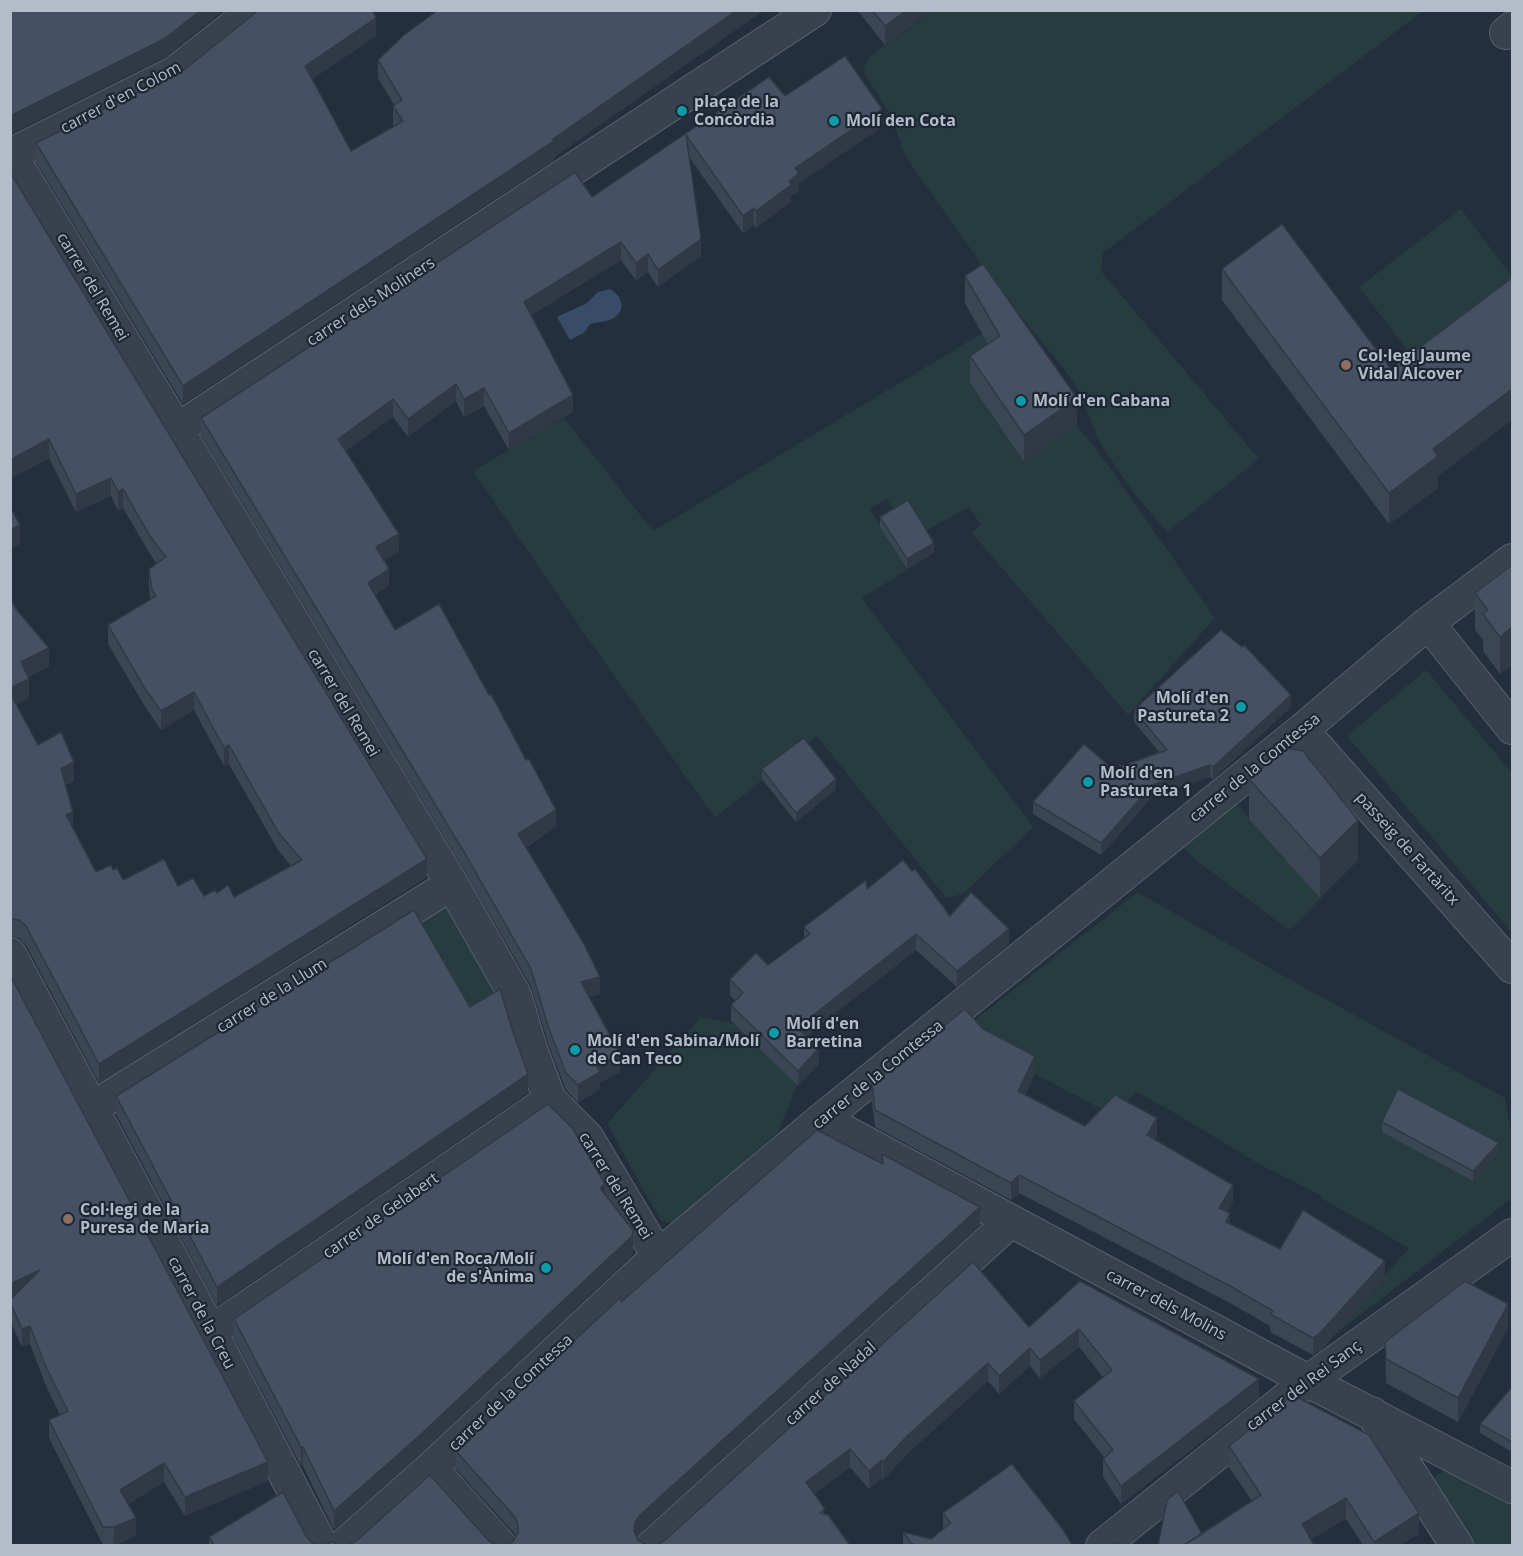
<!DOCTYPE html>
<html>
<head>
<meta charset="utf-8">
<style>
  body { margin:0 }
  #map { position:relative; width:1523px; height:1556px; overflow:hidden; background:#242f3e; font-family:"Open Sans",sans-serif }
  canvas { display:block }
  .frame { position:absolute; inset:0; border:12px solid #b4bcc9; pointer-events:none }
</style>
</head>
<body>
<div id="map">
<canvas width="1523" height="1556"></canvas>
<div class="frame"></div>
</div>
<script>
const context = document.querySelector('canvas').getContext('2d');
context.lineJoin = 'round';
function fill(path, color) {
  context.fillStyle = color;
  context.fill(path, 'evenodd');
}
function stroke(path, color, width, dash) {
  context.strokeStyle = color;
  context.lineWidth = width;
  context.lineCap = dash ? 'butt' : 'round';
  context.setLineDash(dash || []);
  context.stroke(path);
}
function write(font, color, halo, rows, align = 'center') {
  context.font = font + ' "Open Sans",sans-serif';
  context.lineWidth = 4.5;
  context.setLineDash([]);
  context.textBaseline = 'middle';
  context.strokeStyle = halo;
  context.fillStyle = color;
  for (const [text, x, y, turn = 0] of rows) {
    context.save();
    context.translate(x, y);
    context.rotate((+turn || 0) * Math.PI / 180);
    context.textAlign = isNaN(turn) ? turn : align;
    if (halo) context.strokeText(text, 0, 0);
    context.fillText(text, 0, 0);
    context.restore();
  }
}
const green = new Path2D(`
  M933 11H1423L1103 253 1101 271 1259 459 1167 532 1134 493 1107 454 1099 441 1080 393 1070 377 999 289 912 166 902 148 893 119 866 76 864 69 868 58Z
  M1461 209 1512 277V285L1414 359 1359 287Z
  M1004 320 970 384 1024 462 1077 426 1100 454 1215 618 1128 715 971 532 981 525 969 507 922 533 899 505 893 509 887 499 870 509 907 570 862 598 1033 827 963 894 946 898 817 736 715 818 582 630 473 471 564 418 653 531Z
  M1426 670 1512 773V933L1347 736Z
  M1233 798 1249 819 1321 898 1289 930 1196 860 1173 839Z
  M1138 892 1271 969 1505 1098 1512 1141V1198L1329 1339 1409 1248 1321 1198 1322 1196 1259 1164 1171 1111 1136 1092 1113 1115 1035 1074 966 1027Z
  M448 902 505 1005 468 1027 412 924Z
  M701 1017 734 1024 797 1085 778 1132 677 1224 661 1221 607 1124Z
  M1458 1458 1512 1487V1545H1457L1421 1489Z`);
const water = new Path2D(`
  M610 289C621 295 627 309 615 317 608 322 598 322 590 324L585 332 570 340 557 317 587 303 598 292Z`);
const street = new Path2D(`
  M1506 33 1512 28
  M10 155 174 73 254 10
  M11 155 452 884 515 995 531 1049 550 1100 587 1137 658 1256
  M178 429 815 10
  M1428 623 1512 728
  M1302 730 1512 967
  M10 954 211 1332 322 1546
  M92 1108 452 884
  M822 1119 1308 1381 1512 1487
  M211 1332 550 1100
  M1372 1413 1457 1546
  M431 1468 501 1546
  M343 1546 431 1468 658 1256 822 1119 1302 730 1428 623 1512 560
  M652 1546 1010 1222
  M1102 1546 1308 1381 1512 1235`);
const wall = new Path2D(`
  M438 10H764L554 157V160L183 404 36 162V143L185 69 376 36 312 79 351 151 394 126 393 124V106L394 105 378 78V60Z
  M857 10H933L885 45Z
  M769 77 785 96 882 127 799 183V191L791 196V202L756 228 754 225 743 233 689 157 701 256 658 287 648 272 636 280 621 260 531 315 573 412 509 450 484 406 464 417 456 401 408 437 393 417 345 451 399 552 384 560 389 586 375 595 395 630 556 827 526 847 600 994 589 997 620 1072 600 1083V1089L578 1103 566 1090 548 1043 531 986 467 875 201 435V418L592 197Z
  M10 172 427 877 99 1083 26 945 19 938 10 936V598L16 609 49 666 28 677 29 698 16 704 38 745 74 781 66 785 73 828 96 872 113 870 123 880 178 886 204 896 217 893 234 897 291 866 278 850 229 764 224 766 194 710 161 730 144 705 108 644V625L150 599 149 587V569L156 563 150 554 123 508 118 511 111 496 76 512 49 458 10 479Z
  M1222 269 1438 476V488L1389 524 1222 300Z
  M965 276 1077 426 1024 462 970 383V356L988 344 965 303Z
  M880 517 934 553 907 569 880 527Z
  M1512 565 1500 674 1483 651V640L1475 630V593Z
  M1291 707 1213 779 1210 777 1152 797 1101 855 1033 814V802L1113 769 1159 752 1134 722V710Z
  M762 769 836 789 796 822 762 779Z
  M1249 779 1358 860 1320 898 1249 819Z
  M867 889 950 916 1009 944 957 987 916 950 806 1036 819 1064 798 1086 731 1021V1005L736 1001 730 995V979L768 965 804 938V927Z
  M10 975 268 1481 185 1516 164 1482 128 1504 136 1536 114 1545H103L49 1438V1420L60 1415 46 1386 30 1344 22 1347 10 1321Z
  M470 1007 528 1093 217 1306 116 1114V1096Z
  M983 1029 1035 1074 1025 1095 1085 1126 1157 1135 1155 1139 1233 1203 1227 1212 1230 1225 1280 1249 1385 1278 1320 1351 1313 1355 1270 1332V1326L1230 1303 1019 1193 1011 1200 875 1127 872 1102V1084Z
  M1382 1122 1499 1152 1473 1181 1382 1132Z
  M882 1154 980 1225 640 1533 637 1537 638 1540 646 1545 513 1542 516 1537 515 1534 456 1469V1451L621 1301 882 1164Z
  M605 1194 633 1250 632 1255 419 1455 334 1530 303 1466H301L234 1338V1319Z
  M1080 1281 1259 1397 1121 1504 1103 1477V1459L1104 1457 1074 1419V1401L1103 1377 1079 1347 1040 1378 1030 1366 999 1394 988 1381 907 1454 883 1480 882 1478 869 1489 850 1467 814 1494 825 1514 664 1541 1029 1327Z
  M1508 1328 1458 1422 1386 1383 1385 1342Z
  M1512 1387V1452L1480 1433V1424Z
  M1293 1395 1419 1534 1400 1545H1363L1346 1519 1158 1545 1202 1534 1252 1501 1229 1467V1446Z
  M943 1513 1072 1545H903V1532L931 1539 943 1529Z
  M306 1536 312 1543 319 1545H209V1537Z`);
const shadedWall = new Path2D(`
  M201 10H224L164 58 10 135V116Z
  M737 10H764L554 157V160L183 404V386L553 139Z
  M907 10H933L885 45V26Z
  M376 18V36L305 84V66Z
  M882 109V127L799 183V191L791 196V202L756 228V211L789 181 795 168Z
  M754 208V225L743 233V216Z
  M701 239V256L658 287V270Z
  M621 242V260L524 320V302Z
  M648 254V272L636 280V263Z
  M456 384V401L408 437V419Z
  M484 388V406L464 417V399Z
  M1512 389V420L1438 476V488L1389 524V493L1433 449Z
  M573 395V412L509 450V433Z
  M1077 398V426L1024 462V435Z
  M393 399V417L338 456V439Z
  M49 439V458L10 479V460Z
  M111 478V496L76 512V494Z
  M123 489V508L118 511V492Z
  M20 525V544L10 549V530Z
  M399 534V552L376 565V547Z
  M934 543V553L907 569V559Z
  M12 551V570H10V552Z
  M389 569V586L368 600V583Z
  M1512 627V665L1500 674V637Z
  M49 648V666L21 680V662Z
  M29 679V698L10 707V688Z
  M194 692V710L161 730V711Z
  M1291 695V707L1213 779V767Z
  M229 745V764L224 766V748Z
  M74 762V781L61 788V769Z
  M1210 765V777L1152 797 1101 855V843L1152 785Z
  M836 779V789L796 822V813Z
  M556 810V827L518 851V834Z
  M73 812V830L66 815Z
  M1358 820V860L1320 898V858Z
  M427 859V877L99 1083V1064Z
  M1009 929V944L957 987V971Z
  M916 934V950L797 1044V1028Z
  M600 977V994L581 999V982Z
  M819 1048V1064L798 1086V1071Z
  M620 1054V1072L600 1083V1089L578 1103V1085L597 1067Z
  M1035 1056V1074L1018 1108V1091Z
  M528 1074V1093L217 1306V1287Z
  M1157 1118V1135L1147 1152V1135Z
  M1499 1143V1152L1473 1181V1171Z
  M1019 1175V1193L1011 1200V1183Z
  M605 1184V1203L600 1188Z
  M1233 1185V1203L1219 1225V1208Z
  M980 1207V1225L640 1533 635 1540 634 1531 635 1522 640 1515Z
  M1230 1213V1231L1226 1222Z
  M633 1231V1250L632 1255 419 1455 334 1530V1511Z
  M1385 1261V1278L1320 1351 1313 1355V1338Z
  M40 1270 10 1302V1284Z
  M1508 1304V1328L1458 1422V1398Z
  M30 1326V1344L22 1347V1329Z
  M1079 1329V1347L1040 1378V1360Z
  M1030 1348V1366L999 1394V1376Z
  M988 1363V1381L907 1454 883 1480V1462L907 1436Z
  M1259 1379V1397L1121 1504V1486Z
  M301 1447H303V1466H301Z
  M850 1449V1467L806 1500V1482Z
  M882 1460V1478L869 1489V1471Z
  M268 1462V1481L185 1516V1497Z
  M164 1463V1482L120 1509V1490Z
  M1346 1498V1519L1302 1545V1524Z
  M1419 1513V1534L1400 1545H1374V1542Z
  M136 1518V1536L114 1545V1527Z`);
const building = new Path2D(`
  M10 10H201L164 39 10 116Z
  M259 10H372L376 18 305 66 351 151 403 121 393 106 402 100 378 60 404 35 438 10H737L553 139 554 141 183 386 36 143 185 69Z
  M872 10H907L885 26Z
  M845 56 882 109 795 168 799 173 789 181 791 185 756 211 754 208 743 216 686 135 701 239 658 270 648 254 636 263 621 242 524 302 573 395 509 433 484 388 464 399 456 384 408 419 393 399 338 439 399 534 376 547 389 569 368 583 395 630 439 604 489 695 491 694 526 760 529 759 556 810 518 834 584 944 600 977 581 982 620 1054 597 1067 600 1072 578 1085 566 1073 548 1026 531 969 467 857 201 418 575 172 592 197 769 77 785 96Z
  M10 172 427 859 99 1064 26 926 19 920 10 918V693L38 745 61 732 74 762 61 769 73 812 66 815 96 872 111 865 113 870 117 868 123 880 164 859 178 886 193 878 204 896 215 890 217 893 228 885 234 897 302 860 278 832 229 745 224 748 194 692 161 711 144 687 108 625 156 596 152 590 149 569 166 557 150 536 123 489 118 492 111 478 76 494 49 439 10 460Z
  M1282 224 1391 369 1512 278V389L1433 449 1438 456 1389 493 1222 269Z
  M983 264 1077 398 1024 435 970 356 1000 336 965 276Z
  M908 500 934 543 907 559 880 517Z
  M10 507 20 525 10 530Z
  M1512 565V627L1500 637 1483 614 1488 610 1475 593Z
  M10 598 16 609 49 648 21 662 29 679 10 688Z
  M1221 630 1242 647 1244 645 1291 695 1213 767 1210 765 1152 785 1101 843 1033 802 1084 744 1113 769 1167 750 1134 710Z
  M804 738 836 779 796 813 762 769Z
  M1286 748 1303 751 1358 820 1320 858 1249 779Z
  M903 860 912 871 915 869 950 916 971 892 1009 929 957 971 916 934 797 1028 819 1048 798 1071 731 1005 743 993 730 979 756 953 768 965 810 934 804 927 866 880 867 889Z
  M414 910 470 1007 500 989 514 1035 528 1074 217 1287 116 1096Z
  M10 975 268 1462 185 1497 164 1463 120 1490 136 1518 114 1527H103L49 1420 68 1411 46 1367 30 1326 22 1329 10 1302V1300L40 1270 10 1284Z
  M965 1009 983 1029 1035 1056 1018 1091 1085 1126 1115 1095 1157 1118 1147 1135 1233 1185 1219 1208 1230 1213 1226 1222 1280 1249 1303 1210 1385 1261 1320 1333 1313 1338 1270 1314 1273 1311 1230 1286 1019 1175 1011 1183 875 1110 872 1084Z
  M1398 1089 1499 1143 1473 1171 1382 1122Z
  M548 1104 573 1129 605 1184 600 1188 631 1228 633 1231 632 1236 419 1436 334 1511 303 1447H301L234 1319Z
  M817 1130 883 1164 882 1154 980 1207 640 1515 635 1522 634 1531 638 1540 646 1545H653H505L513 1542 518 1533V1524L515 1517 456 1451 621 1297V1302Z
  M973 1262 1029 1327 1080 1281 1259 1379 1121 1486 1103 1459 1113 1450 1074 1401 1112 1370 1079 1329 1040 1360 1030 1348 999 1376 988 1363 907 1436 883 1462 882 1460 869 1471 850 1449 806 1482 825 1509 820 1513 828 1515 850 1545H656L664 1541Z
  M1465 1281 1508 1304 1458 1398 1386 1359 1385 1342Z
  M1512 1387V1442L1480 1424Z
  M1293 1395 1369 1435 1419 1513 1374 1542 1346 1498 1302 1524 1314 1545H1184L1261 1495 1229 1446Z
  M1012 1464 1064 1531 1072 1545H913L903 1532 931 1539 951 1523 943 1513Z
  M430 1475 488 1540 496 1545H505H347L355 1542Z
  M1178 1491 1202 1534 1184 1545H1158L1167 1500Z
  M283 1492 306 1536 312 1543 319 1545H214L209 1537Z
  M333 1542 338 1545H346H322Z
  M1116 1542 1118 1545H1111Z`);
const markers = [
  [682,111,6,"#0f9aa8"],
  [834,121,6,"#0f9aa8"],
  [1346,365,6,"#8d6e63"],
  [1021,401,6,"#0f9aa8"],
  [1241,707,6,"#0f9aa8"],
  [1088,782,6,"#0f9aa8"],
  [774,1033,6,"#0f9aa8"],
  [575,1050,6,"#0f9aa8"],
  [68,1219,6,"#8d6e63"],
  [546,1268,6,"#0f9aa8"]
];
const streetNames = [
  ["carrer d'en Colom",121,98,-28],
  ["carrer del Remei",92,287,59],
  ["carrer dels Moliners",371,302,-33],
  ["carrer del Remei",343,703,59],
  ["carrer de la Comtessa",1255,768,-39],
  ["passeig de Fartàritx",1407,849,48],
  ["carrer de la Llum",272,996,-32],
  ["carrer de la Comtessa",878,1075,-39],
  ["carrer del Remei",615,1186,58],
  ["carrer de Gelabert",381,1216,-35],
  ["carrer dels Molins",1166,1305,28],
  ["carrer de la Creu",201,1313,62],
  ["carrer de Nadal",831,1384,-42],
  ["carrer del Rei Sanç",1304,1386,-37],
  ["carrer de la Comtessa",511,1393,-43]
];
const poiNames = [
  ["plaça de la",694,102],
  ["Concòrdia",694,120],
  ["Molí den Cota",846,121],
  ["Col·legi Jaume",1358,356],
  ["Vidal Alcover",1358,374],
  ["Molí d'en Cabana",1033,401],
  ["Molí d'en",1229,698,"right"],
  ["Pastureta 2",1229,716,"right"],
  ["Molí d'en",1100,773],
  ["Pastureta 1",1100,791],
  ["Molí d'en",786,1024],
  ["Barretina",786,1042],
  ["Molí d'en Sabina/Molí",587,1041],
  ["de Can Teco",587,1059],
  ["Col·legi de la",80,1210],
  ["Puresa de Maria",80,1228],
  ["Molí d'en Roca/Molí",534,1259,"right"],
  ["de s'Ànima",534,1277,"right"]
];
fill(green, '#263c3f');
fill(water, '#394c67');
stroke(street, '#565f6c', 34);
stroke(street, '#38414e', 32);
fill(wall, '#3b4654');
fill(shadedWall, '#303945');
fill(building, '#455162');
stroke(building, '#303945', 1.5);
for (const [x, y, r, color] of markers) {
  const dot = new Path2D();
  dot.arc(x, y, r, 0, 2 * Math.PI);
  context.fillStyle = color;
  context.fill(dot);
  stroke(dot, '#1d2633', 2);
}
write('16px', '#b4bcc9', '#1d2633', streetNames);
write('bold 16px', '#b4bcc9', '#1d2633', poiNames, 'left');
</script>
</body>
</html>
